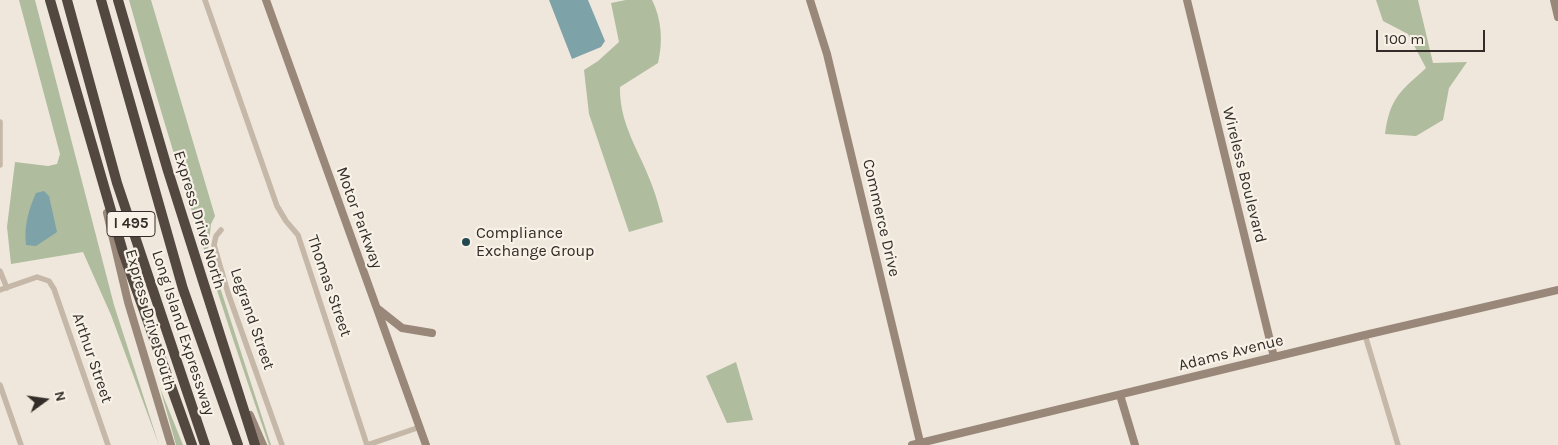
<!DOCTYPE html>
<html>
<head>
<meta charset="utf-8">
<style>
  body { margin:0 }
  #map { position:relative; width:1558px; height:445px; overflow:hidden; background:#efe7db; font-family:Karla,sans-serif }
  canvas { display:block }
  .north { position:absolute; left:20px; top:375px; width:50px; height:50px; -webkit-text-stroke:4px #f7f1e7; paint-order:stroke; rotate:76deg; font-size:14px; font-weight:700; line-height:20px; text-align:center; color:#332c28 }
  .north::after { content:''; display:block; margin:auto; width:18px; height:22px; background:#332c28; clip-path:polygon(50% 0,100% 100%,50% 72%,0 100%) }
  .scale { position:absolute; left:1376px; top:30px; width:109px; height:22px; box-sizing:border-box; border:2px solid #332c28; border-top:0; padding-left:6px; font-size:15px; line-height:18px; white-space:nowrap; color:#332c28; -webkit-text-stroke:4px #f7f1e7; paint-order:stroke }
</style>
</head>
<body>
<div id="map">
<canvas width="1558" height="445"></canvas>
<div class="north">N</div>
<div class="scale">100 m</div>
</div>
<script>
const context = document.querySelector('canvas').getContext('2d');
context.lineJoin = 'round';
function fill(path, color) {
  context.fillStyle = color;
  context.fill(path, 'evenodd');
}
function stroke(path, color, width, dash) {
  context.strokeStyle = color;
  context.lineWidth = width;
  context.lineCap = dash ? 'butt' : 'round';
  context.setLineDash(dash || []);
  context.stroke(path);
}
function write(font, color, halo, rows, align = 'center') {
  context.font = font + ' Karla,sans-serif';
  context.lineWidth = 4.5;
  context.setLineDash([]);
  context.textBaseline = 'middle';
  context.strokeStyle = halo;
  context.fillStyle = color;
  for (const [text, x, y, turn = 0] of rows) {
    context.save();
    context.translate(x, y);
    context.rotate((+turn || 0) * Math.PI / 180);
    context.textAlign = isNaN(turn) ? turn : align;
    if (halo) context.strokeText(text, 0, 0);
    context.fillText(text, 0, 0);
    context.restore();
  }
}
const green = new Path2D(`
  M19 0H35L114 305 159 445 111 315 83 252 11 264 7 227 15 162 48 166 57 164 60 154Z
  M129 0H151L215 216 211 224 208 250 271 445H269C218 298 171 150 129 0Z
  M626 0H652C662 20 663 42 658 63L620 87C619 125 641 153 653 188 657 199 660 210 663 222L629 232 589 114 584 70 598 61 619 42 611 3Z
  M1376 0H1418L1433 63 1467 62 1449 88 1443 120 1416 136 1385 134C1390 97 1401 91 1426 68L1408 34 1383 21Z
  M736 362 753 420 727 423 706 376Z
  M160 388 183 445H176Z`);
const water = new Path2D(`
  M549 0H588L605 41 601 47 572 59Z
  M44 191 49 196 57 232 36 246 26 245C24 226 28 211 36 193Z`);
const street = new Path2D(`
  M205 0 277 206 286 221 298 235 367 445
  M0 122V165
  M221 230 216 236 214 245 228 293 282 445
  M0 271 7 288
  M0 290 37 277 49 281 54 289 108 445
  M1365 335 1398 445
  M0 385 21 445
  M367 445 420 427`);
const secondary = new Path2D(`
  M266 0 426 445
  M810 0 827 54 920 442
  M1187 0 1274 357
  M1554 0 1558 17
  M107 213 128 302 171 445
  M378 309 402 328 432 333
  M1120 395 1135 445
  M250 415 263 445
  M912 445 1365 335 1558 290`);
const highway = new Path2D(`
  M50 0 123 252 192 445
  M67 0 117 183 205 445
  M101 0 183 289 238 445
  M118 0 168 171 255 445`);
const markers = [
  [466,242,5,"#224950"]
];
const shields = [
  [131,224,48]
];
const shieldNames = [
  ["I 495",131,224]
];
const streetNames = [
  ["Wireless Boulevard",1244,175,76],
  ["Motor Parkway",359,218,70],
  ["Commerce Drive",881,218,77],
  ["Express Drive North",199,220,73],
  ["Thomas Street",329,286,71],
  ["Legrand Street",252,319,71],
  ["Express Drive South",150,320,74],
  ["Long Island Expressway",183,333,72],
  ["Adams Avenue",1231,353,-14],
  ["Arthur Street",92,358,71]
];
const poiNames = [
  ["Compliance",476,233],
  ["Exchange Group",476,251]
];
fill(green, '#afbc9d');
fill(water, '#7da3a9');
stroke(street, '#c6b8a8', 5.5);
stroke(secondary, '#99887a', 8);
stroke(highway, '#534840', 10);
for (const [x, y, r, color] of markers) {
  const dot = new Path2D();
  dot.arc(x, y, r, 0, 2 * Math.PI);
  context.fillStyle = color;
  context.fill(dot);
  stroke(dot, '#f7f1e7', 2);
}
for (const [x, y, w] of shields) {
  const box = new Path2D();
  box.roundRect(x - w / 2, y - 12.5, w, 25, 4);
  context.fillStyle = '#f7f1e7';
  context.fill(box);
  stroke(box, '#332c28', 1);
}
write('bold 15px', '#332c28', null, shieldNames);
write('16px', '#332c28', '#f7f1e7', streetNames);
write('16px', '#332c28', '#f7f1e7', poiNames, 'left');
</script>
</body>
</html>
